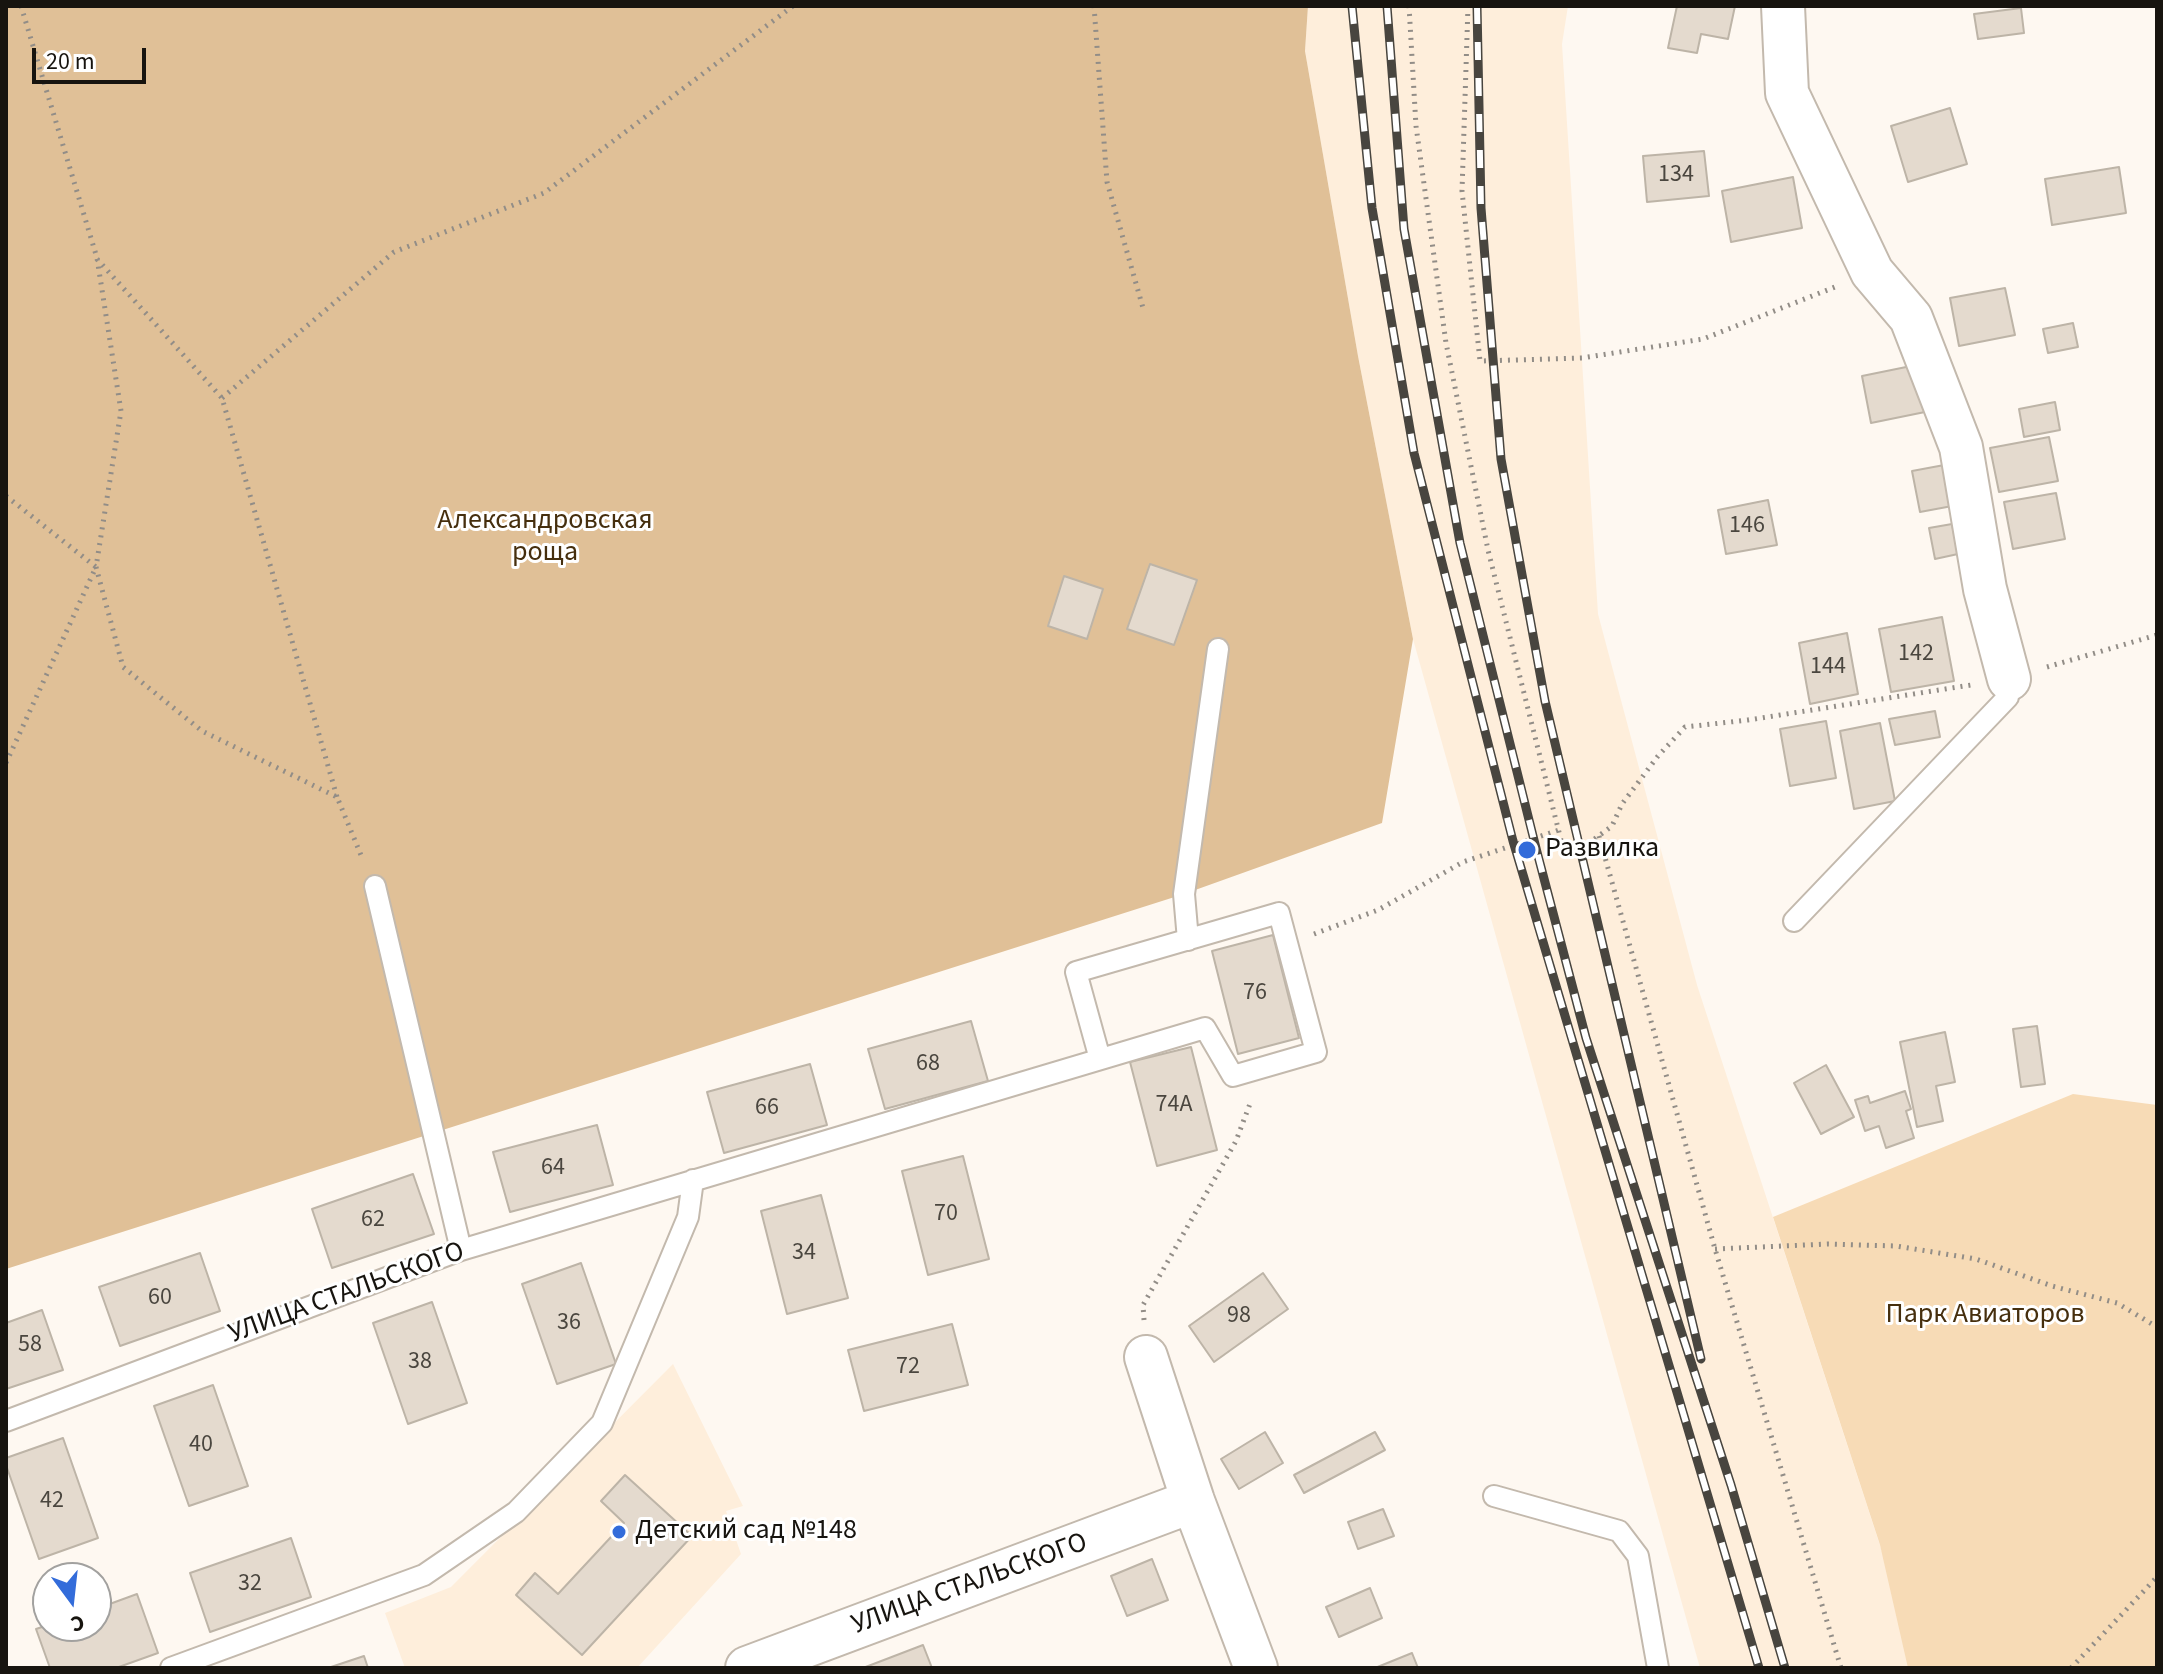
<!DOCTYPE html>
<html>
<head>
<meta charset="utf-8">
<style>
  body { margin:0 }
  #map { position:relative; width:2163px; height:1674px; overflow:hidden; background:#fef8f1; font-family:"Source Sans 3",sans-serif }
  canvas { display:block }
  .frame { position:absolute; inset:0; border:8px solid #17140f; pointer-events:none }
  .north { position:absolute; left:32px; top:1562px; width:80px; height:80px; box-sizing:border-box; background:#fff; border:2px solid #a2a19f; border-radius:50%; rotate:165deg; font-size:22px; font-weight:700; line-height:32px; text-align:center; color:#17140f }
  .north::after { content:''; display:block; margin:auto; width:28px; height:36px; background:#336cda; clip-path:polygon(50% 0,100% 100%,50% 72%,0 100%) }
  .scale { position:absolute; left:32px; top:48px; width:114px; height:36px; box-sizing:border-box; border:4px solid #17140f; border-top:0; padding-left:10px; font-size:24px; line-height:28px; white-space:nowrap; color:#17140f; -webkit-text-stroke:6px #fff; paint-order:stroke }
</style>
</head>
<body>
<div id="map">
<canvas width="2163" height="1674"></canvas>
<div class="frame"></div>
<div class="north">С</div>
<div class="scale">20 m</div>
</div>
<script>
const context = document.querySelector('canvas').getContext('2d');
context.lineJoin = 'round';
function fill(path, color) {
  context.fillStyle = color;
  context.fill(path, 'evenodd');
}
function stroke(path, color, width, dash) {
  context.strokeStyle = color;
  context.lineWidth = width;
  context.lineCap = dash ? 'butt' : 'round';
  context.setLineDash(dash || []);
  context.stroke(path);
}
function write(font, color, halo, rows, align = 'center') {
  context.font = font + ' "Source Sans 3",sans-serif';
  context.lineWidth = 6;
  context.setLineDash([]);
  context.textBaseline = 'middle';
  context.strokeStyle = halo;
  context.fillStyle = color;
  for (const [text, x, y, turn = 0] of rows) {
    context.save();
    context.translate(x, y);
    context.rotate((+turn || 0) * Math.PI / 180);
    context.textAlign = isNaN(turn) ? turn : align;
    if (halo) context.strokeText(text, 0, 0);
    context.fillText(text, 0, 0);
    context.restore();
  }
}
const built = new Path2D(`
  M1308 6H1568L1562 44 1598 614 1697 985 1920 1668H1700L1413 639 1358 356 1305 51Z
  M673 1364 743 1506 726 1511 741 1554 637 1668H405L385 1613 451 1587Z`);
const green = new Path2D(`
  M2073 1094 2157 1105V1668H1908L1880 1545 1773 1217Z`);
const forest = new Path2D(`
  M6 6H1308L1305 51 1358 356 1413 639 1382 823 1184 894 6 1269Z`);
const building = new Path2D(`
  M1677 6H1735L1728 39 1701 34 1697 53 1668 48Z
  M2021 8 2024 33 1978 39 1974 14Z
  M1950 108 1967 164 1908 182 1891 126Z
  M1704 151 1709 196 1647 202 1643 156Z
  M2119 167 2126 213 2052 225 2045 179Z
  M1793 177 1802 228 1731 242 1722 191Z
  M2005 288 2015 335 1959 346 1950 298Z
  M2073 323 2078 347 2048 353 2043 329Z
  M1916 365 1925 412 1871 423 1862 376Z
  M2055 402 2060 430 2024 437 2019 409Z
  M2049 437 2058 481 1999 492 1990 448Z
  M1955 463 1963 504 1920 512 1912 471Z
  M2056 493 2065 539 2013 549 2004 502Z
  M1768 500 1777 545 1726 554 1718 510Z
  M1952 524 1958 554 1935 559 1929 528Z
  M1150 564 1197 580 1174 645 1127 629Z
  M1064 576 1103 589 1087 639 1048 626Z
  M1942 617 1954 681 1891 692 1879 629Z
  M1847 633 1858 694 1810 704 1799 643Z
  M1935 711 1940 737 1895 745 1889 719Z
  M1826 721 1836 778 1790 786 1780 729Z
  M1880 723 1895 801 1854 809 1840 731Z
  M1273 935 1299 1038 1238 1054 1212 951Z
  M971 1021 988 1081 885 1109 868 1049Z
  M2037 1026 2045 1084 2021 1087 2013 1029Z
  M1945 1032 1955 1082 1936 1086 1943 1121 1917 1127 1900 1042Z
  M1191 1047 1217 1150 1157 1166 1130 1062Z
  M810 1064 827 1125 724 1153 707 1092Z
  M1826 1065 1854 1117 1821 1134 1794 1083Z
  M1905 1091 1911 1109 1906 1111 1914 1138 1886 1148 1879 1126 1865 1131 1855 1100 1868 1096 1870 1103Z
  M597 1125 613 1185 510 1212 493 1152Z
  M963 1156 989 1259 928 1275 902 1171Z
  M413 1174 434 1234 332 1268 312 1209Z
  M821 1195 848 1298 787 1314 761 1211Z
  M200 1253 220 1311 120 1346 99 1287Z
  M581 1263 616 1364 557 1384 522 1284Z
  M1263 1273 1288 1309 1214 1362 1189 1326Z
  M432 1302 467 1403 408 1424 373 1323Z
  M42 1310 63 1370 6 1389V1323Z
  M952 1324 968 1385 864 1411 848 1350Z
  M213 1385 248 1486 189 1506 154 1406Z
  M1265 1432 1283 1463 1239 1489 1221 1459Z
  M1375 1432 1385 1450 1304 1493 1294 1475Z
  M63 1438 98 1538 39 1559 6 1465V1458Z
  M625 1475 692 1536 582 1655 516 1595 535 1573 558 1594 624 1523 601 1501Z
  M1383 1509 1394 1536 1358 1549 1348 1522Z
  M291 1538 311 1597 210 1632 190 1573Z
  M1152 1559 1168 1600 1127 1616 1111 1576Z
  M1370 1588 1382 1618 1339 1637 1326 1607Z
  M137 1594 158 1653 116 1668H50L36 1629 48 1625 96 1626V1609Z
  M923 1645 932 1668H863Z
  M1412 1653 1418 1668H1375Z
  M364 1656 368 1668H328Z`);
const path = new Path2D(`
  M21 6 97 258 121 411 96 567 123 667 202 731 337 797 363 860
  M1094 6 1107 182 1143 308
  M1409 6 1416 126 1446 343 1488 550 1564 852 1581 849 1612 826 1622 804 1658 756 1685 727 1748 720 1971 685
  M1468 6 1462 191 1480 361 1582 358 1703 339 1835 287
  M97 259 222 398 337 797
  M222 398 394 252 544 193 793 6
  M6 496 96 567 6 763
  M2047 667 2157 635
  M1599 836 1715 1249 1841 1668
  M1314 934 1378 910 1463 862 1559 830
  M1715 1249 1828 1244 1896 1246 1976 1259 2052 1286 2117 1303 2157 1327
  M1144 1320 1143 1305 1236 1141 1251 1101
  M2071 1668 2157 1577`);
const service = new Path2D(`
  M375 886 461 1250
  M1794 921 2008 697 2009 679
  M1188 940 1184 894 1218 649
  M6 1421 461 1250 1205 1028 1233 1076 1316 1052 1279 913 1076 972 1100 1059
  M1494 1496 1619 1531 1638 1556 1658 1668
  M171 1668 424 1575 516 1512 602 1423 688 1217 693 1180`);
const minor = new Path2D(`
  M1783 6 1787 93 1872 272 1911 318 1961 447 1985 589 2009 679
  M1146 1357 1193 1501 1256 1668
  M747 1668 1193 1501`);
const rail = new Path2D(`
  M1352 6 1372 208 1414 453 1513 841 1759 1668
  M1387 6 1404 229 1460 543 1537 852 1586 1038 1731 1485 1785 1668
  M1477 6 1481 208 1501 459 1545 701 1701 1359`);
const markers = [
  [1527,850,10,"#336cda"],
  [619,1532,8,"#336cda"]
];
const numberNames = [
  ["134",1676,176],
  ["146",1747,527],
  ["142",1916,655],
  ["144",1828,668],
  ["76",1255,994],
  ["68",928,1065],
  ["74А",1174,1106],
  ["66",767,1109],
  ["64",553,1169],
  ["70",946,1215],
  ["62",373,1221],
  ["34",804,1254],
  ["60",160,1299],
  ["98",1239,1317],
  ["36",569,1324],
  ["58",30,1346],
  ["38",420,1363],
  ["72",908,1368],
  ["40",201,1446],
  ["42",52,1502],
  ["32",250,1585]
];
const parkNames = [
  ["Александровская",545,522],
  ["роща",545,554],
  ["Парк Авиаторов",1985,1316]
];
const poiNames = [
  ["Развилка",1545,850],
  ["Детский сад №148",635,1532]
];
const streetNames = [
  ["УЛИЦА СТАЛЬСКОГО",347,1294,-20],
  ["УЛИЦА СТАЛЬСКОГО",970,1585,-20]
];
fill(built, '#feeedb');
fill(green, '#f7dbb6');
fill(forest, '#e0c097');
fill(building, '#e4dace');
stroke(building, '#bdb4a7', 2);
stroke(service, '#c3b9ad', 24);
stroke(minor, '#c3b9ad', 46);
stroke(path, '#928d87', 5, [2, 6]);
stroke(service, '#fff', 20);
stroke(minor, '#fff', 42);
stroke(rail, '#48453f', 9);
stroke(rail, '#fff', 6, [18]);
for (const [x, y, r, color] of markers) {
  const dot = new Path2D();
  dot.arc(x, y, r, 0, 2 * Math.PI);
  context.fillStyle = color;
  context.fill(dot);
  stroke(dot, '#fff', 3);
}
write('24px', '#4a463f', null, numberNames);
write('28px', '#462f0e', '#fff', parkNames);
write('28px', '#17140f', '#fff', poiNames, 'left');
write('28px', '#17140f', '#fff', streetNames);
</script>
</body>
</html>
